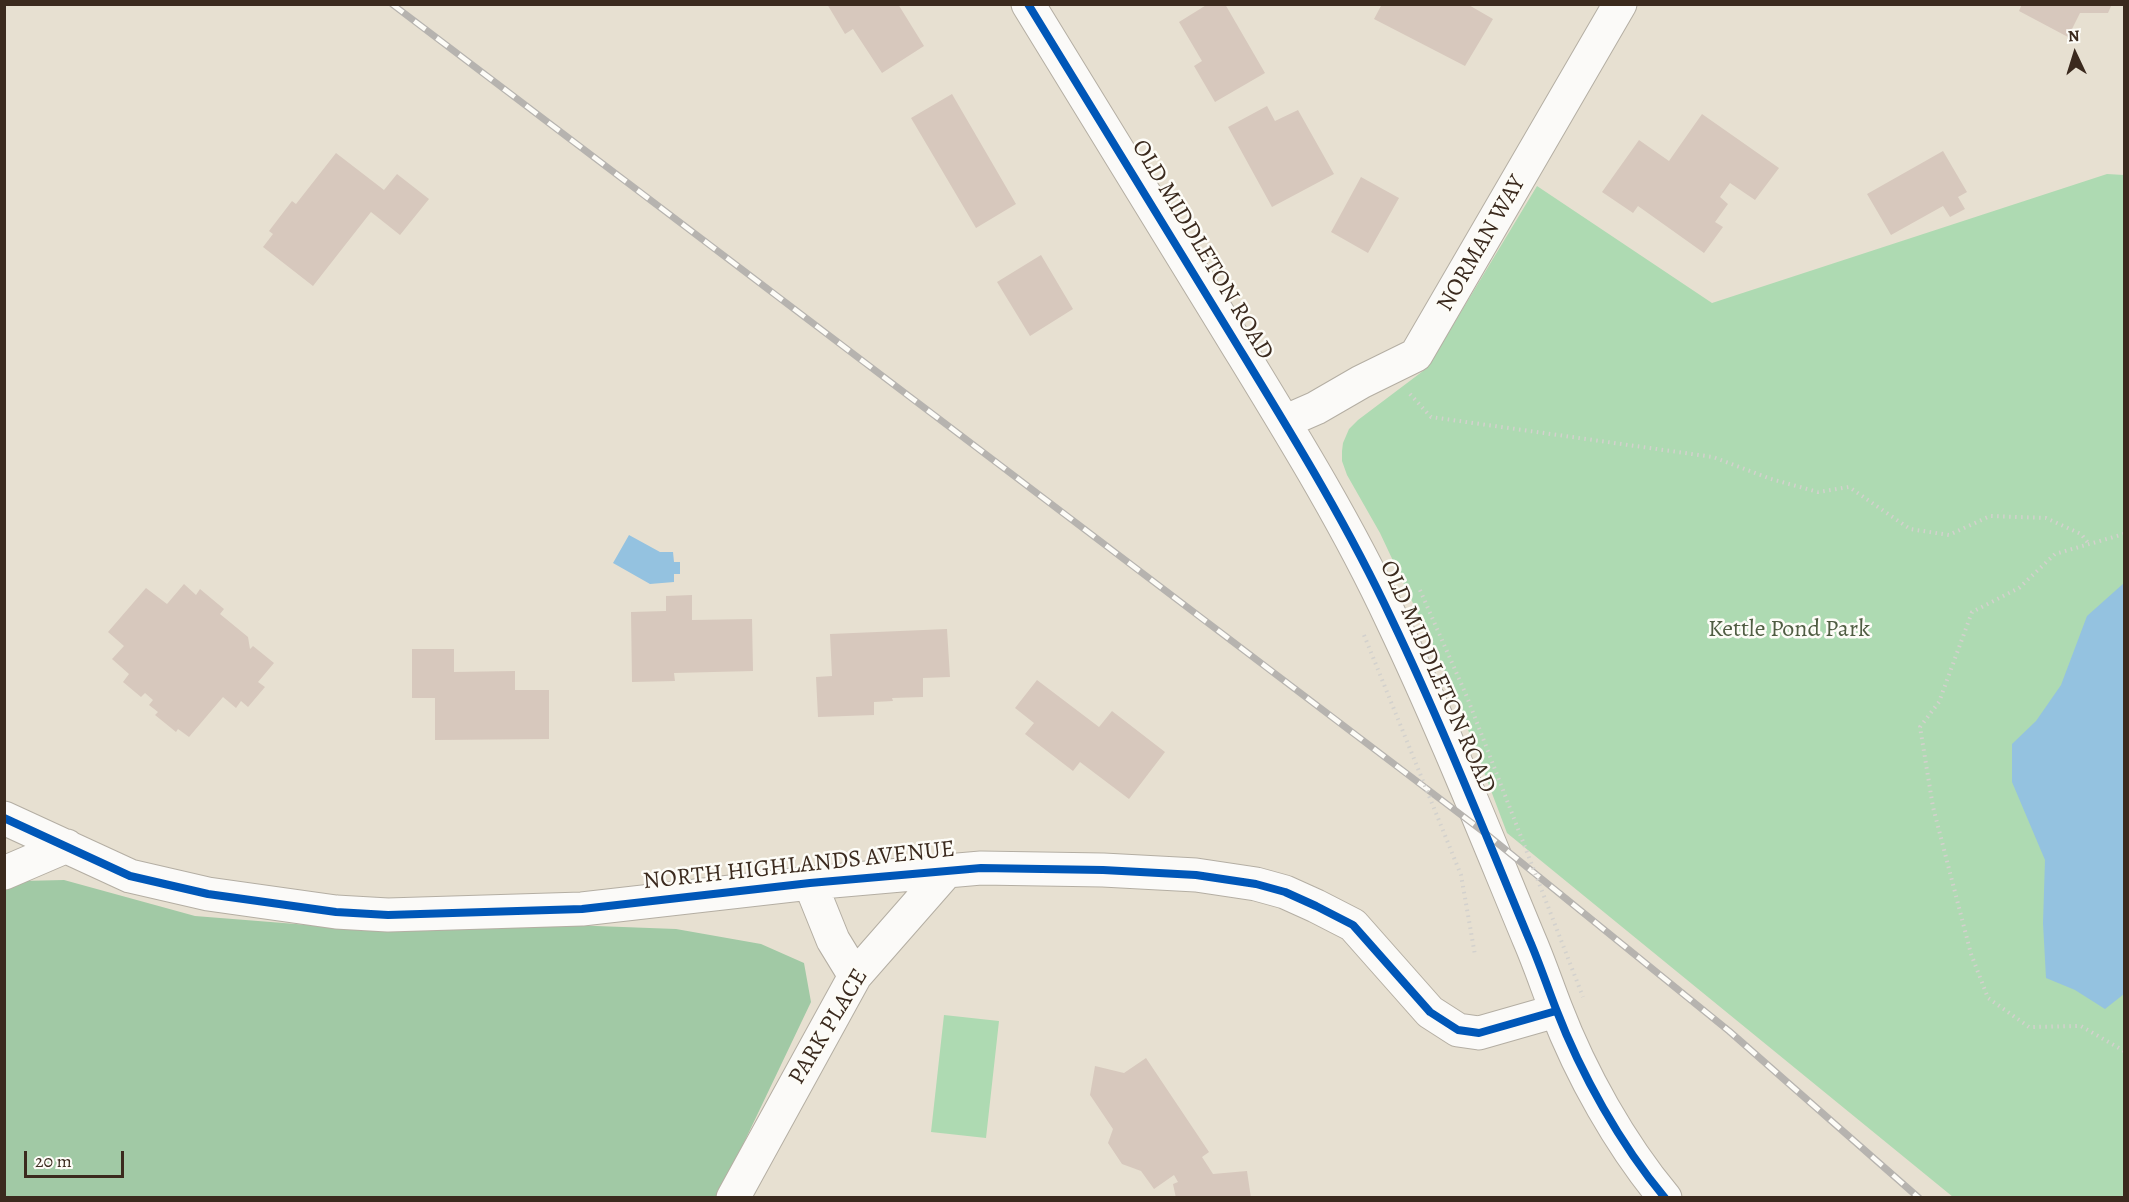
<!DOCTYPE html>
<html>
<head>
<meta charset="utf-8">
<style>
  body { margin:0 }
  #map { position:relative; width:2129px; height:1202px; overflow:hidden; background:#e7e0d1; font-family:Alegreya,serif }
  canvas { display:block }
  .frame { position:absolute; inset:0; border:6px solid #3b2a1e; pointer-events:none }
  .north { position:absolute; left:2045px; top:24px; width:60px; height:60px; -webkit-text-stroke:4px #fdfcf7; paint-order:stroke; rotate:356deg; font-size:16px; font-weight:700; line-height:24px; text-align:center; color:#3b2a1e }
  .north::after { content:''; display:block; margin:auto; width:21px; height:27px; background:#3b2a1e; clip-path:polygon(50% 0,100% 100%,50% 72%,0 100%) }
  .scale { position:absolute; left:24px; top:1151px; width:100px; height:27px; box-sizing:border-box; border:3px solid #3b2a1e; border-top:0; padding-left:8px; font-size:18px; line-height:21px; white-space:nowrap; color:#3b2a1e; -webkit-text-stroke:4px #fdfcf7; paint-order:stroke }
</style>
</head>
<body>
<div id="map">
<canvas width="2129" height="1202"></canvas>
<div class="frame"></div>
<div class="north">N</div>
<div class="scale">20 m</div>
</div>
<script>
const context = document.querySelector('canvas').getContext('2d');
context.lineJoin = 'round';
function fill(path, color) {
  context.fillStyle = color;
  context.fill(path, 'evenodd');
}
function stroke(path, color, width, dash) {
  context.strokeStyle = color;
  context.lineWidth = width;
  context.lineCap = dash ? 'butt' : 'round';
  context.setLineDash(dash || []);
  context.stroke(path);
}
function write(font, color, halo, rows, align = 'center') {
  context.font = font + ' Alegreya,serif';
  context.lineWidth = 5;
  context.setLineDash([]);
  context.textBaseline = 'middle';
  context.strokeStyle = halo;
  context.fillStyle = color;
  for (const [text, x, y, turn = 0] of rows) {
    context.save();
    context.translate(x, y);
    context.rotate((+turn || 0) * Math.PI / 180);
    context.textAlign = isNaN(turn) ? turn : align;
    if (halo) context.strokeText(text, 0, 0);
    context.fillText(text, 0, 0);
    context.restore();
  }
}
const green = new Path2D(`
  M2107 174 2124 175V1197H1953L1507 833 1450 682 1380 533 1347 475 1342 461V451L1343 443 1349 429 1358 420 1427 368 1537 186 1712 303Z
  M944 1015 999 1021 986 1138 931 1132Z`);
const forest = new Path2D(`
  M64 880 195 916 384 931 543 924 676 929 761 944 804 963 811 1002 718 1197H5L4 888 21 881Z`);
const water = new Path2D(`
  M629 535 660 552H673L674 562H680V574H674V582L650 584 613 563Z
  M2124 583V994L2105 1009 2075 990 2046 978 2043 923 2045 860 2012 782V744L2036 721 2061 685 2087 616Z`);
const building = new Path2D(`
  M827 4H898L924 46 882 73 853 29 845 34Z
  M1208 4H1225L1265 73 1215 102 1194 66 1202 61 1179 22Z
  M1382 4H1467L1493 19 1465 66 1374 19Z
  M2022 4H2112L2108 13H2080L2068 37 2019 11Z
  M952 94 1016 204 976 228 911 118Z
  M1267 106 1275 121 1298 110 1334 174 1272 207 1228 127Z
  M1702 114 1779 168 1755 200 1730 183 1720 197 1728 204 1715 222 1723 227 1704 253 1638 206 1633 213 1602 192 1639 140 1669 161Z
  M1943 151 1967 192 1958 197 1965 209 1950 217 1943 206 1891 235 1867 194Z
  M336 153 384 190 397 174 429 199 400 235 371 212 313 286 263 247 273 234 269 231 292 201 296 204Z
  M1361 177 1399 198 1368 253 1331 232Z
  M1041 255 1073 309 1030 336 997 282Z
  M184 584 196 595 200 589 224 609 220 614 248 637 250 649 253 646 274 663 258 682 265 687 248 707 241 701 236 708 223 697 189 737 178 729 176 732 155 715 158 712 149 705 153 700 145 693 141 697 123 682 129 674 112 659 124 646 108 632 146 588 167 604Z
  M692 595V620L752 619 753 671 674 673 675 681 632 682 631 612 666 611V596Z
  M947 629 950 677 923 678V697L892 698 893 701 874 702V715L818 717 816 677 832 676 830 634Z
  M412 649H454V672L515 671V690H549V739L435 740V698H412Z
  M1037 680 1099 727 1112 711 1165 752 1129 799 1080 762 1073 771 1025 734 1034 723 1015 708Z
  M1146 1058 1209 1152 1202 1157 1213 1174 1247 1171 1251 1198H1176L1173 1184 1178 1182 1174 1175 1154 1189 1141 1171 1122 1164 1108 1143 1113 1129 1090 1095 1095 1066 1124 1073Z`);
const path = new Path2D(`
  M1410 394 1431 417 1713 457 1771 479 1818 492 1849 487 1910 529 1949 535 1990 516 2046 518 2081 534 2089 544
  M2124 534 2055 554 2019 588 1972 612 1939 702 1920 727 1933 807 1971 954 1988 998 2029 1027 2081 1026 2124 1051`);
const minor = new Path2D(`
  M1028 4C1095 113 1161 221 1228 330 1286 425 1345 519 1392 620 1442 725 1485 833 1529 939 1539 962 1547 986 1556 1009 1581 1074 1620 1144 1665 1198
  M1284 422 1316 408 1361 382 1416 355 1620 4
  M4 818 130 876 208 894 336 912 388 915 582 909 810 883 981 868 1103 870 1196 875 1256 884 1285 892 1316 906 1353 925 1430 1012 1458 1030 1479 1033 1556 1011
  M4 873 67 846
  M810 883 833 940 855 976
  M733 1198 855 976 947 871`);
const rail = new Path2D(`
  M392 4 1485 833 1729 1031 1919 1198`);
const pathBridge = new Path2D(`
  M1420 590 1467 697 1583 997
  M1364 635 1461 875 1475 955`);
const cycleway = new Path2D(`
  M1028 4C1095 113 1161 221 1228 330 1286 425 1345 519 1392 620 1442 725 1485 833 1529 939 1539 962 1547 986 1556 1009 1581 1074 1620 1144 1665 1198
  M4 818 130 876 208 894 336 912 388 915 582 909 810 883 981 868 1103 870 1196 875 1256 884 1285 892 1316 906 1353 925 1430 1012 1458 1030 1479 1033 1556 1011`);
const streetNames = [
  ["NORMAN WAY",1482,244,-60],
  ["OLD MIDDLETON ROAD",1202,250,59],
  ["OLD MIDDLETON ROAD",1437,677,66],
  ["NORTH HIGHLANDS AVENUE",799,866,-6],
  ["PARK PLACE",829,1027,-59]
];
const parkNames = [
  ["Kettle Pond Park",1789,630]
];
fill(green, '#aedab2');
fill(forest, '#a1c9a5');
fill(water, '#94c2e0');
fill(building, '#d7c8bd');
stroke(minor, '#b4aea3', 35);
stroke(path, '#d3d1cd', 4, [1.5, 4.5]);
stroke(minor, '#fbfaf8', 33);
stroke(rail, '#b6b3af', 7);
stroke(rail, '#fdfcf7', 4.5, [14]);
stroke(pathBridge, '#d3d1cd', 4, [1.5, 4.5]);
stroke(cycleway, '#0057b8', 8);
write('24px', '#3b2a1e', '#fdfcf7', streetNames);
write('24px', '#505d43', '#fdfcf7', parkNames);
</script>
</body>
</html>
